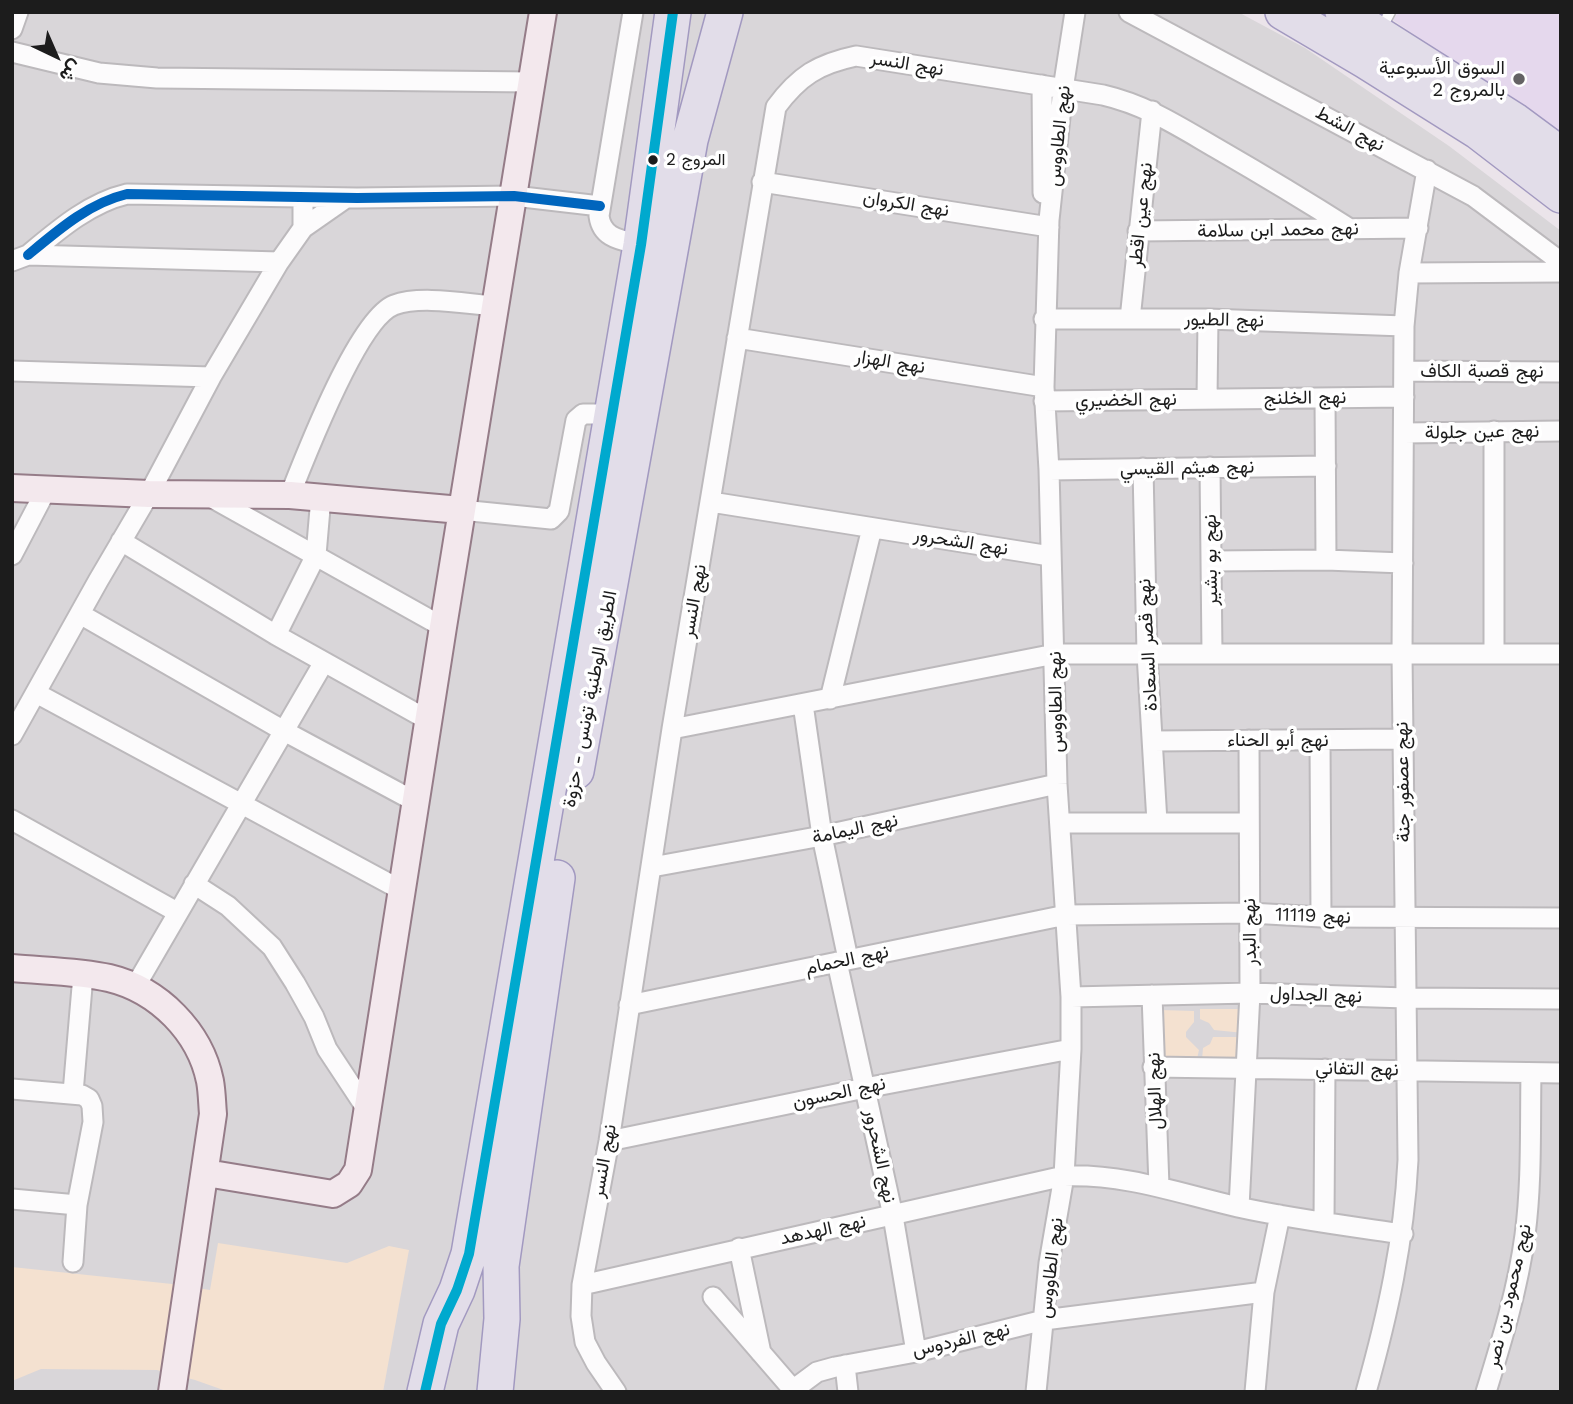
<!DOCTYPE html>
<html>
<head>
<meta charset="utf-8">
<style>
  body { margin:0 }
  #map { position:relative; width:1573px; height:1404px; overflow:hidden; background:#ebe4ea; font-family:"Work Sans",Vazirmatn,sans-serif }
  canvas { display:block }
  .frame { position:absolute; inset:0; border:14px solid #1c1c1c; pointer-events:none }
  .north { position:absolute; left:21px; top:21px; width:70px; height:70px; -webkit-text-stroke:5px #fff; paint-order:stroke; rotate:136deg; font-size:19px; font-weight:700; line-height:28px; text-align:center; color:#1c1c1c }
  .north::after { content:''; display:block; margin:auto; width:24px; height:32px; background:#1c1c1c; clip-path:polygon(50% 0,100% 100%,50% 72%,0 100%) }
</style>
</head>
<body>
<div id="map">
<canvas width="1573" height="1404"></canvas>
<div class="frame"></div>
<div class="north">ش</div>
</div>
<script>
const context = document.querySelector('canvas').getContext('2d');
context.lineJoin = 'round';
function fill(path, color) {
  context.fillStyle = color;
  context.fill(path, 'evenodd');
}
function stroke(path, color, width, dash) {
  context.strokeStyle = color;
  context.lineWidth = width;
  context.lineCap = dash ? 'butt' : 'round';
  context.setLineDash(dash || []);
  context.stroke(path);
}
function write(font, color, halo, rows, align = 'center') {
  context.font = font + ' "Work Sans",Vazirmatn,sans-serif';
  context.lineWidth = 7;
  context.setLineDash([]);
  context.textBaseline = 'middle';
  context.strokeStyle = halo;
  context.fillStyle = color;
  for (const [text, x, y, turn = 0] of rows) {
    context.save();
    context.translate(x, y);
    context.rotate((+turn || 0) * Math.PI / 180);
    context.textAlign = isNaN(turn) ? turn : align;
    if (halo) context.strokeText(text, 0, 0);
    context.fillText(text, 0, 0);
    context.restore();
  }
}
const residential = new Path2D(`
  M12 12H1238L1305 48 1449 146 1561 231V1392H12Z`);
const commercial = new Path2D(`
  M1398 12H1561V137L1393 20Z`);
const park = new Path2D(`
  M1200 1009H1246L1244 1033 1214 1030 1209 1023 1200 1019Z
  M1160 1010 1194 1011V1022L1186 1032V1037L1199 1050 1197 1059 1158 1061Z
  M1213 1037H1243L1240 1063 1202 1060 1203 1048 1210 1044Z
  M218 1243 347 1263 389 1246 409 1250 383 1392H229L195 1380 157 1370 41 1369 12 1381V1267L172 1284 210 1290Z`);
const lane = new Path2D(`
  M1381 29 1390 12`);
const street = new Path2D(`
  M633 12 599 216C602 239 622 240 641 245
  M1129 12 1473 196 1561 262
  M12 29 18 12
  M12 52 99 73 157 78 531 82
  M1042 85 1043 193
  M762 182 1049 227
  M303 228 346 198
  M1138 231 1418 228
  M28 255C58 230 89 203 127 194L357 198 514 196 600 206
  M12 261 28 255 279 262
  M1409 273 1561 272
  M1044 319H1208L1404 326
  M1130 319 1152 111
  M737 338 1044 387
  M12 371 211 377
  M1404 371 1561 372
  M1325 398 1326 560
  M1207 399 1208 319
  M1044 401 1404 397
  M1404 433 1561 431
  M1210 467 1212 653
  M1143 468 1147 654 1157 822
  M1049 470 1326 466
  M207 495 443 627
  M290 495C305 457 358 319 394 305 421 295 467 304 495 306
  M711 502 1050 556
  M461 510 551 519 559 511 576 420 583 414H613
  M121 541 276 635 428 720
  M12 555 46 490
  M1211 561 1326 560 1403 563
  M80 614 284 731 416 802
  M276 635 316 555 321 497
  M1494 654V431
  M36 693 401 890
  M830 699 872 528
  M803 704 822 836 848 959
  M672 729 1055 654H1561
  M12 735 98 581 149 494 211 377 279 262 303 228V198
  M1320 740 1321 917
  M1153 741 1403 739
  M12 820 177 912
  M1060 823H1248
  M652 867 822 836 1057 784
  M194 884 228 906 272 947 295 983 314 1017 327 1049 368 1111
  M837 962 893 1216 916 1352
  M135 987 324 662
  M1152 995 1159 1186
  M1071 997 1250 993 1406 998 1561 999
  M629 1005 1066 915 1250 913 1321 917 1561 918
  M1153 1067 1561 1073
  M12 1089 82 1095 89 1099 92 1106 93 1122 77 1205 73 1262
  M73 1093 83 975
  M609 1141 865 1088 1071 1049
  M12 1199 77 1205
  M1239 1207 1250 993 1249 740
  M1324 1222 1325 1069
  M739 1248 761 1353
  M582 1285 1064 1176C1128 1174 1177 1193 1238 1207 1292 1219 1348 1226 1403 1234
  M713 1297 795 1392
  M845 1365 848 1392
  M616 1392 596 1363 585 1342 581 1316 582 1285 609 1141 672 729 776 107C799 76 818 64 856 56L1103 95C1146 105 1178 126 1216 148 1261 174 1306 201 1350 229
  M790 1392 817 1372 835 1367 916 1352 1044 1320 1264 1292
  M1036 1392 1049 1263 1064 1176 1071 1049V997L1057 784 1049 470 1044 387 1049 220 1063 89 1075 12
  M1255 1392 1264 1292 1280 1215
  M1366 1392C1388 1314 1404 1241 1408 1160L1402 654 1404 326 1409 273 1427 170
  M1486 1392C1502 1340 1518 1288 1525 1235 1532 1182 1530 1127 1531 1073`);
const secondary = new Path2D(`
  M12 488 149 494 290 495 461 510
  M12 968C44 971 78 971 109 978 159 990 200 1032 210 1081 212 1092 212 1103 213 1114L172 1392
  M206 1173 333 1194 349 1184 358 1170 443 627 543 12`);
const highway = new Path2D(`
  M1283 12 1366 61 1479 132 1561 195
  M1343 12 1515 121 1561 155
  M576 771 690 140 725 12
  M425 1392 441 1324 457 1290 469 1254 641 245 673 12
  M495 1392 502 1319 501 1266 557 878`);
const bus1 = new Path2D(`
  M28 255C58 230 89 203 127 194L357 198 514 196 600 206`);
const bus2 = new Path2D(`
  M425 1392 441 1324 457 1290 469 1254 641 245 673 12`);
const markers = [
  [1519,79,7,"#646264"],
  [653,160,6,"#1c1c1c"]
];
const busNames = [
  ["المروج 2",666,160]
];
const streetNames = [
  ["نهج النسر",907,64,9],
  ["نهج الشط",1350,129,28],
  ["نهج الطاووس",1059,136,-84],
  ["نهج الكروان",906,204,9],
  ["نهج عين اقطر",1141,215,-84],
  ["نهج محمد ابن سلامة",1278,230,-1],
  ["نهج الطيور",1224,320,1],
  ["نهج الهزار",890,362,9],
  ["نهج قصبة الكاف",1482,371],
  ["نهج الخلنج",1305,398,-1],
  ["نهج الخضيري",1126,400,-1],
  ["نهج عين جلولة",1482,432,-1],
  ["نهج هيثم القيسي",1187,468,-1],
  ["نهج الشحرور",961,542,9],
  ["نهج بو بشير",1211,560,-91],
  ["نهج النسر",694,601,-80],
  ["نهج قصر السعادة",1148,645,-93],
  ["الطريق الوطنية تونس - حزوة",590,699,-79],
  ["نهج الطاووس",1056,702,-91],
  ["نهج أبو الحناء",1278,740],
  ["نهج عصفور جنة",1403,782,-91],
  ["نهج اليمامة",855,829,-12],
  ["نهج 11119",1313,916,2],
  ["نهج البدر",1250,932,-91],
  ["نهج الحمام",847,960,-12],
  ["نهج الجداول",1316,995,2],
  ["نهج التفاني",1357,1069,1],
  ["نهج الهلال",1155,1091,-92],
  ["نهج الحسون",839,1093,-12],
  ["نهج الشحرور",880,1156,78],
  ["نهج النسر",604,1161,-80],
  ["نهج الهدهد",823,1230,-12],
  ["نهج الطاووس",1051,1268,-83],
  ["نهج محمود بن نصر",1509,1296,-77],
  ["نهج الفردوس",961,1340,-13]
];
const poiNames = [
  ["السوق الأسبوعية",1505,68],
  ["بالمروج 2",1505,90]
];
fill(residential, '#d9d6d9');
fill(commercial, '#e5d8ed');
fill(park, '#f4e1d0');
stroke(lane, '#bcb9bc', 13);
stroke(street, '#bcb9bc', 23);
stroke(secondary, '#957c88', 30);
stroke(highway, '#a299c0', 38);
stroke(lane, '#fcfbfc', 10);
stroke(street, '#fcfbfc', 19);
stroke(secondary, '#f3e8ed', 26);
stroke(highway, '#e2dde9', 35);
stroke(bus1, '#0065bd', 10);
stroke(bus2, '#00a9ce', 10);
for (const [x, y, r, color] of markers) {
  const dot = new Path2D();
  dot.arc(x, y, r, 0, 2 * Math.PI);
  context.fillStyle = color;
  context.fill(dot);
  stroke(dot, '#fff', 2.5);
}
write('17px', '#1c1c1c', '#fff', busNames, 'left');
write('19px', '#1c1c1c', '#fff', streetNames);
write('19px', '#1c1c1c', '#fff', poiNames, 'right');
</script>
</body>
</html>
